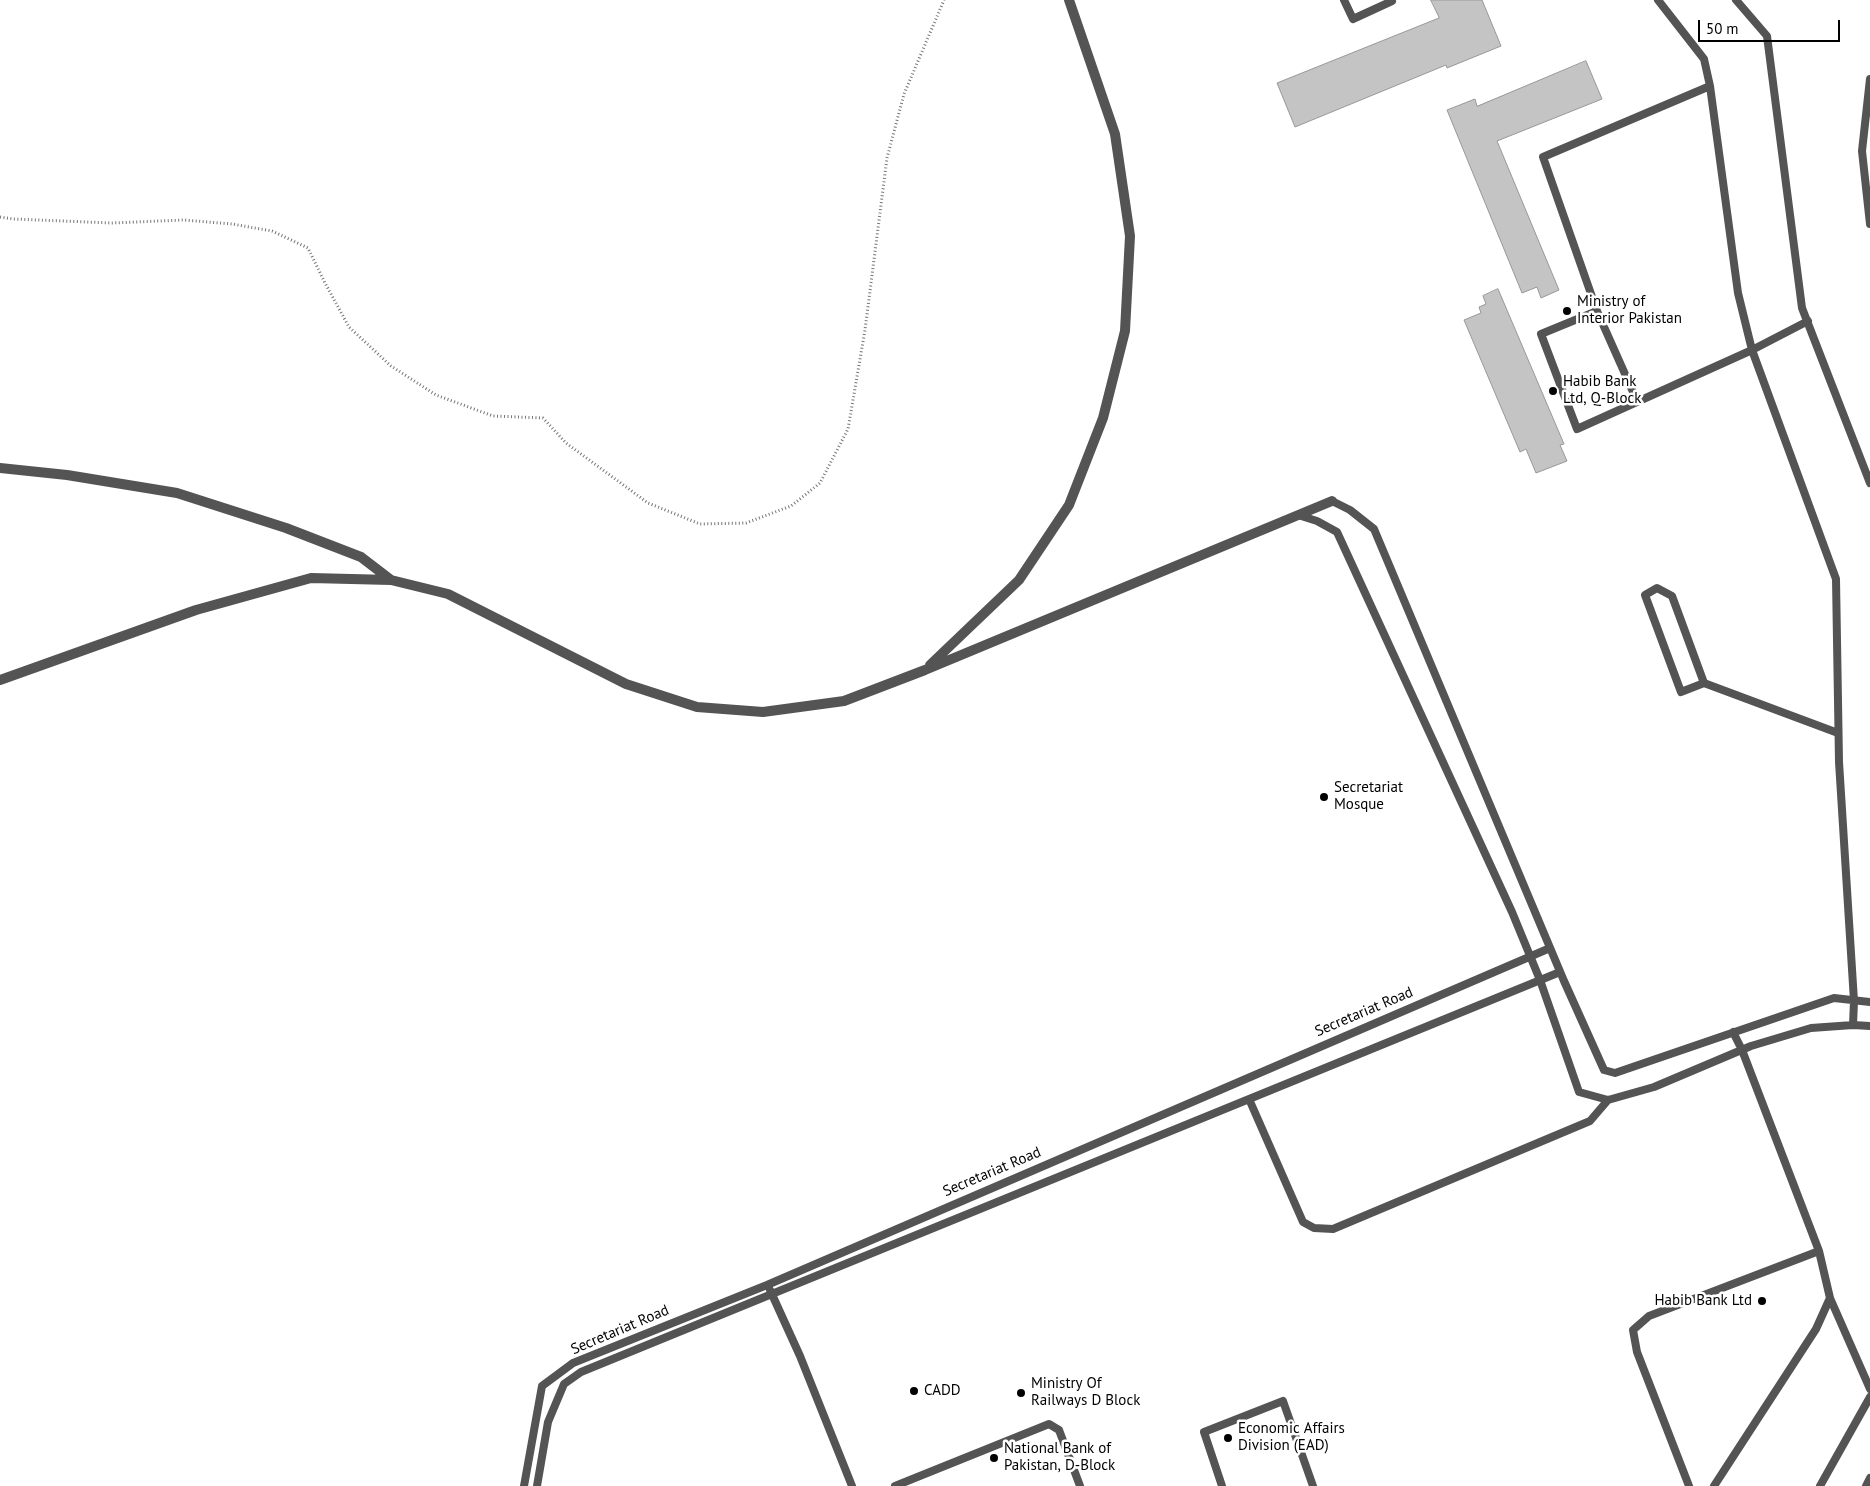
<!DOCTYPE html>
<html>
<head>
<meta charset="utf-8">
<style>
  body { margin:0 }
  #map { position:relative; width:1870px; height:1486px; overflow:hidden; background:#fff; font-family:"PT Sans",sans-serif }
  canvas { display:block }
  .scale { position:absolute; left:1698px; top:20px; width:142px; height:22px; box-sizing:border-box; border:2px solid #000; border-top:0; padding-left:6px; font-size:15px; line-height:18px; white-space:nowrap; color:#000; -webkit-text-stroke:4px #fff; paint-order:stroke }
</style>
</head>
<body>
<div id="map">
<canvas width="1870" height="1486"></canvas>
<div class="scale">50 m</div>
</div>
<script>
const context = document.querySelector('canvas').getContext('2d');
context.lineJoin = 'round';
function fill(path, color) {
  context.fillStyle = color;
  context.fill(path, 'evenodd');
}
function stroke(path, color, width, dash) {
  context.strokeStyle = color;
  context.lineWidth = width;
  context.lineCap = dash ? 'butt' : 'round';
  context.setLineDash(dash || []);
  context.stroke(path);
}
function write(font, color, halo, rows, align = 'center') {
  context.font = font + ' "PT Sans",sans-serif';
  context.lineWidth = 5;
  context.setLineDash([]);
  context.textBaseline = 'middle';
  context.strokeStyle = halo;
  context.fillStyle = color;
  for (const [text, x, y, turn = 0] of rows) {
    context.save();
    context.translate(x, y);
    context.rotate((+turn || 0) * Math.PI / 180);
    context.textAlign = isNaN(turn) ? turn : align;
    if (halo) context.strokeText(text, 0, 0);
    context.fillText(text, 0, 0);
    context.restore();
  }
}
const building = new Path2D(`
  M1431 0H1482L1501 46 1447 68 1446 65 1295 127 1277 83 1439 18Z
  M1586 61 1602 99 1497 141 1559 290 1541 298 1537 287 1522 293 1447 110 1475 99 1477 106Z
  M1498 289 1564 444 1560 445 1567 461 1536 473 1526 449 1520 452 1464 320 1481 313 1479 307 1486 304 1483 296Z`);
const path = new Path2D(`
  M0 217 13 219 112 223 184 220 232 224 272 231 308 248 325 283 349 327 391 366 436 395 493 416 543 418 566 443 648 503 700 524 746 523 791 506 820 483 848 429 865 330 887 158 904 94 944 0`);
const lane = new Path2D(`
  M1344 0 1353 19 1392 1 1391 0
  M1658 0 1704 59 1710 86 1738 293 1752 350 1836 579 1839 762 1854 1001 1853 1025
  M1736 0 1767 36 1802 308 1870 483
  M1870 79 1862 151 1870 224
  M1710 86 1543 157 1597 311 1541 334 1577 429 1752 350 1808 321
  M1597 311 1637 401
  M1332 501 1350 510 1374 529 1564 981 1604 1070 1615 1073 1834 998 1870 1002
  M1298 515 1317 521 1337 532 1512 912 1540 980 1579 1092 1608 1100 1654 1087 1751 1046 1811 1028 1853 1025 1870 1026
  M1704 683 1681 692 1645 595 1657 588 1672 596 1704 683 1838 733
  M1249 1099 1303 1222 1314 1228 1333 1229 1590 1121 1608 1100
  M770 1290 800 1356 852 1486
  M1830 1298 1870 1389
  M524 1486 542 1386 573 1363 767 1285 1550 948
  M537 1486 548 1422 564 1384 581 1372 1560 972
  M895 1486 1049 1424 1059 1430 1080 1486
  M1222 1486 1204 1432 1283 1401 1313 1486
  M1689 1486 1637 1352 1633 1330 1649 1316 1819 1251
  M1714 1486 1816 1329 1830 1298 1819 1251 1742 1050 1733 1032
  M1820 1486 1870 1397
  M1866 1486 1870 1478`);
const street = new Path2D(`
  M0 468 67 475 177 493 286 528 361 557 391 580 448 594 626 684 697 707 763 712 844 701 925 670 1332 501
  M930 665 1019 580 1069 505 1103 418 1125 331 1130 236 1115 134 1069 0
  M0 680 196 610 311 578 391 580`);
const markers = [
  [1567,311,5,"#000"],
  [1553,391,5,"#000"],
  [1324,797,5,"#000"],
  [1762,1301,5,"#000"],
  [914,1391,5,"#000"],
  [1021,1393,5,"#000"],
  [1228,1438,5,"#000"],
  [994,1458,5,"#000"]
];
const poiNames = [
  ["Ministry of",1577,302],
  ["Interior Pakistan",1577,319],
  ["Habib Bank",1563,382],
  ["Ltd, Q-Block",1563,399],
  ["Secretariat",1334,788],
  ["Mosque",1334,805],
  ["Habib Bank Ltd",1752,1301,"right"],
  ["Ministry Of",1031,1384],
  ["Railways D Block",1031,1401],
  ["CADD",924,1391],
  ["Economic Affairs",1238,1429],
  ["Division (EAD)",1238,1446],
  ["National Bank of",1004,1449],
  ["Pakistan, D-Block",1004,1466]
];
const streetNames = [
  ["Secretariat Road",1364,1012,-23],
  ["Secretariat Road",992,1172,-23],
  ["Secretariat Road",620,1330,-23]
];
fill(building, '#c4c4c4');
stroke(building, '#989898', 1);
stroke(path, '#767676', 3, [1, 2.5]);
stroke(lane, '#545454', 8);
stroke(street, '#545454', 10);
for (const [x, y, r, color] of markers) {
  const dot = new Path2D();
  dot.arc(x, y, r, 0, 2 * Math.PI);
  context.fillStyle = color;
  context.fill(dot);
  stroke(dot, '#fff', 2);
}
write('15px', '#000', '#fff', poiNames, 'left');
write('15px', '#000', '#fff', streetNames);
</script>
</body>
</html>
